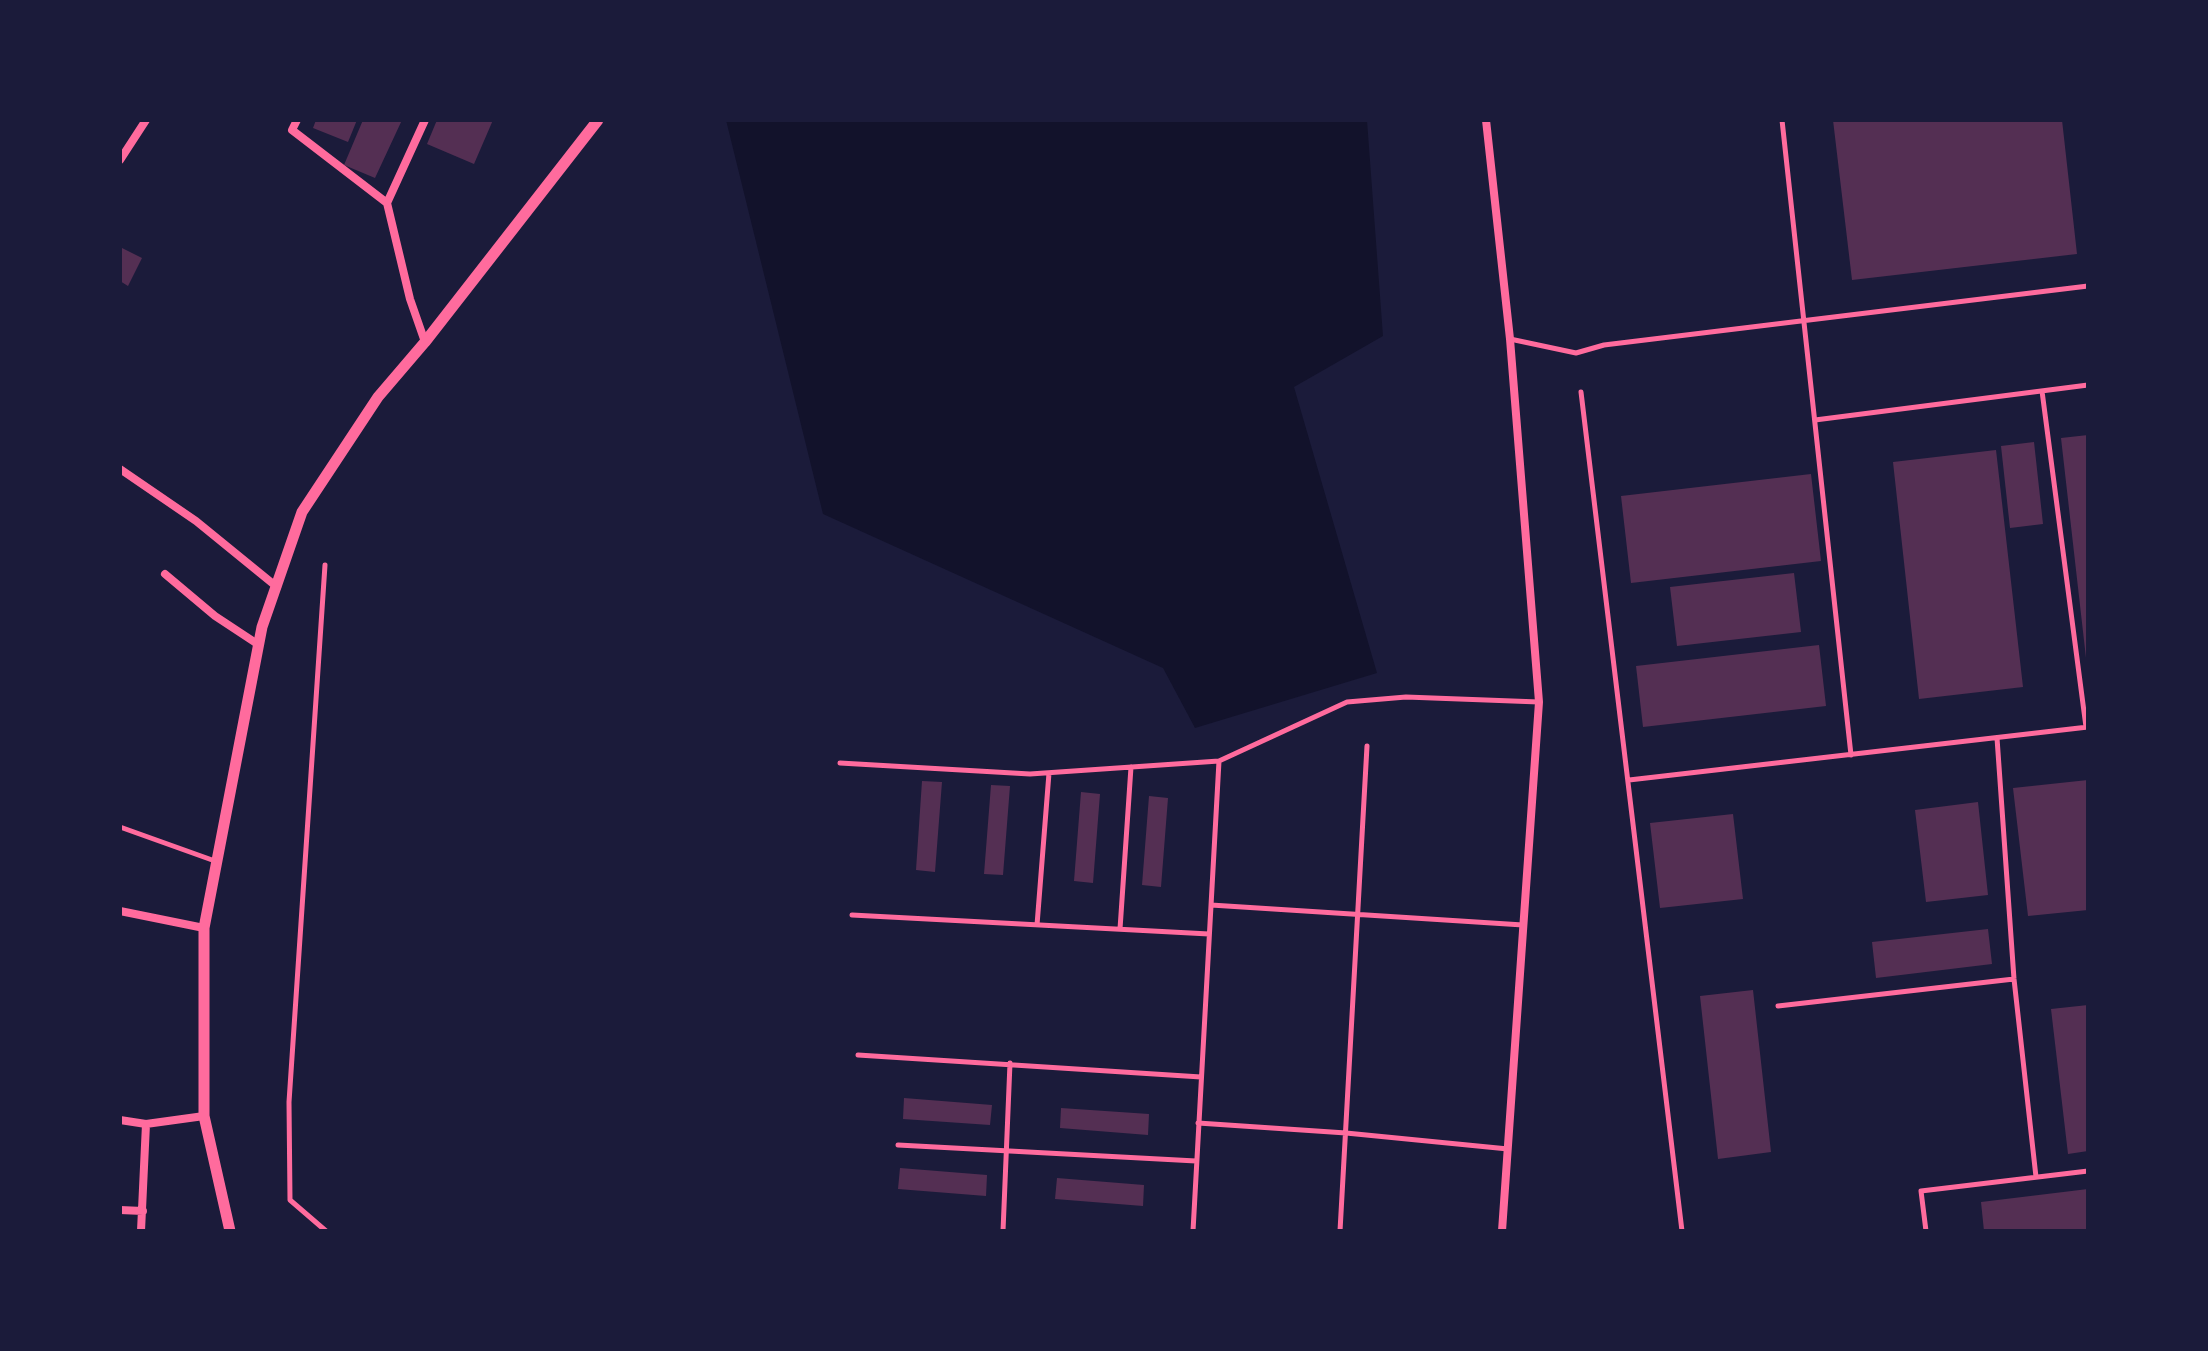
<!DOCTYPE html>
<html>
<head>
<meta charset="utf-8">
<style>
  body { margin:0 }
  #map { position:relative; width:2208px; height:1351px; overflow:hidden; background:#1b1b3a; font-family:"IBM Plex Sans",sans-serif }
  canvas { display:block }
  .frame { position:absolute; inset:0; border:122px solid #1b1b3a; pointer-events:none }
</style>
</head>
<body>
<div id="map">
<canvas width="2208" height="1351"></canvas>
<div class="frame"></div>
</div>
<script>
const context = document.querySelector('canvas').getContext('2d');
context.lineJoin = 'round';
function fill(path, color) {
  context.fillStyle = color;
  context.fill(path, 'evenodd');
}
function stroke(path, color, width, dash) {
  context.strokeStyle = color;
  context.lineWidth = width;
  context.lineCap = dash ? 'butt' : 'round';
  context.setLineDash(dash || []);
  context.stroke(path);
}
const water = new Path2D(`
  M726 120H1367L1383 336 1294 387 1377 673 1195 728 1163 668 823 514Z`);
const building = new Path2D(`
  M316 120H357L348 142 313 128Z
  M363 120H402L375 178 344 165Z
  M437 120H493L474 164 427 144Z
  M1833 120H2062L2077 254 1852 280Z
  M120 247 142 258 128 286 120 281Z
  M2088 435V658H2086L2061 438Z
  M2034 442 2043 524 2010 528 2001 446Z
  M1996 450 2023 687 1919 699 1893 462Z
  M1811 474 1821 561 1631 583 1621 496Z
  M1794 573 1801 632 1677 646 1670 587Z
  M1819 645 1826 706 1643 727 1636 666Z
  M2088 780V910L2028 916 2013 788Z
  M922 781 942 782 935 872 916 870Z
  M991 785 1010 786 1003 875 984 874Z
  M1081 792 1100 794 1093 883 1074 881Z
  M1149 796 1168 798 1161 887 1142 885Z
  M1978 802 1988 895 1926 902 1915 810Z
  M1733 814 1743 899 1660 908 1650 823Z
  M1988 929 1992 964 1876 978 1872 942Z
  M1753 990 1771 1152 1718 1159 1700 996Z
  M2088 1005V1151L2068 1154 2051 1009Z
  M904 1098 992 1105 990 1125 903 1119Z
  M1061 1108 1149 1114 1148 1135 1060 1128Z
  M900 1168 987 1175 986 1196 898 1189Z
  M1057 1178 1144 1185 1143 1206 1055 1199Z
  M2088 1189V1231H1984L1981 1202Z`);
const service = new Path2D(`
  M1782 120 1851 755
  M1510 339 1576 353 1604 345 2088 286
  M2042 391 2086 727
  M1581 392 1682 1231
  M1815 420 2088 385
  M325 565 289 1102 290 1200 326 1231
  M1997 738 2014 979 2036 1177
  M840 763 1030 774 1219 761 1347 702 1406 697 1539 702
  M1629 780 2088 727
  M120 827 215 861
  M1211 905 1523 925
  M852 915 1209 934
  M1037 925 1049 773
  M1120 929 1131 767
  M1778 1006 2014 979
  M858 1055 1201 1077
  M1198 1123 1346 1133 1508 1149
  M898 1145 1196 1161
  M1003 1231 1010 1063
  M1193 1231 1219 761
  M1340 1231 1367 746
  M1926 1231 1921 1191 2088 1171`);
const minor = new Path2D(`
  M297 120 292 130 387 203 410 299 425 342
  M1486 120 1510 339 1539 702 1502 1231
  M120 160 146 120
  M387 203 425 120
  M120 469 196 521 277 587
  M165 574 215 616 259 645
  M120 911 204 928
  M120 1120 146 1124 204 1116
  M120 1210 143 1211
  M141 1231 146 1124`);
const tertiary = new Path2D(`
  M230 1231 204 1116V928L262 627 302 512 378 397 425 342 598 120`);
fill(water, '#12122b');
fill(building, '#542f53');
stroke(service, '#ff6b9d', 5);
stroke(minor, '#ff6b9d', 8);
stroke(tertiary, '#ff6b9d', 11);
</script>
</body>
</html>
